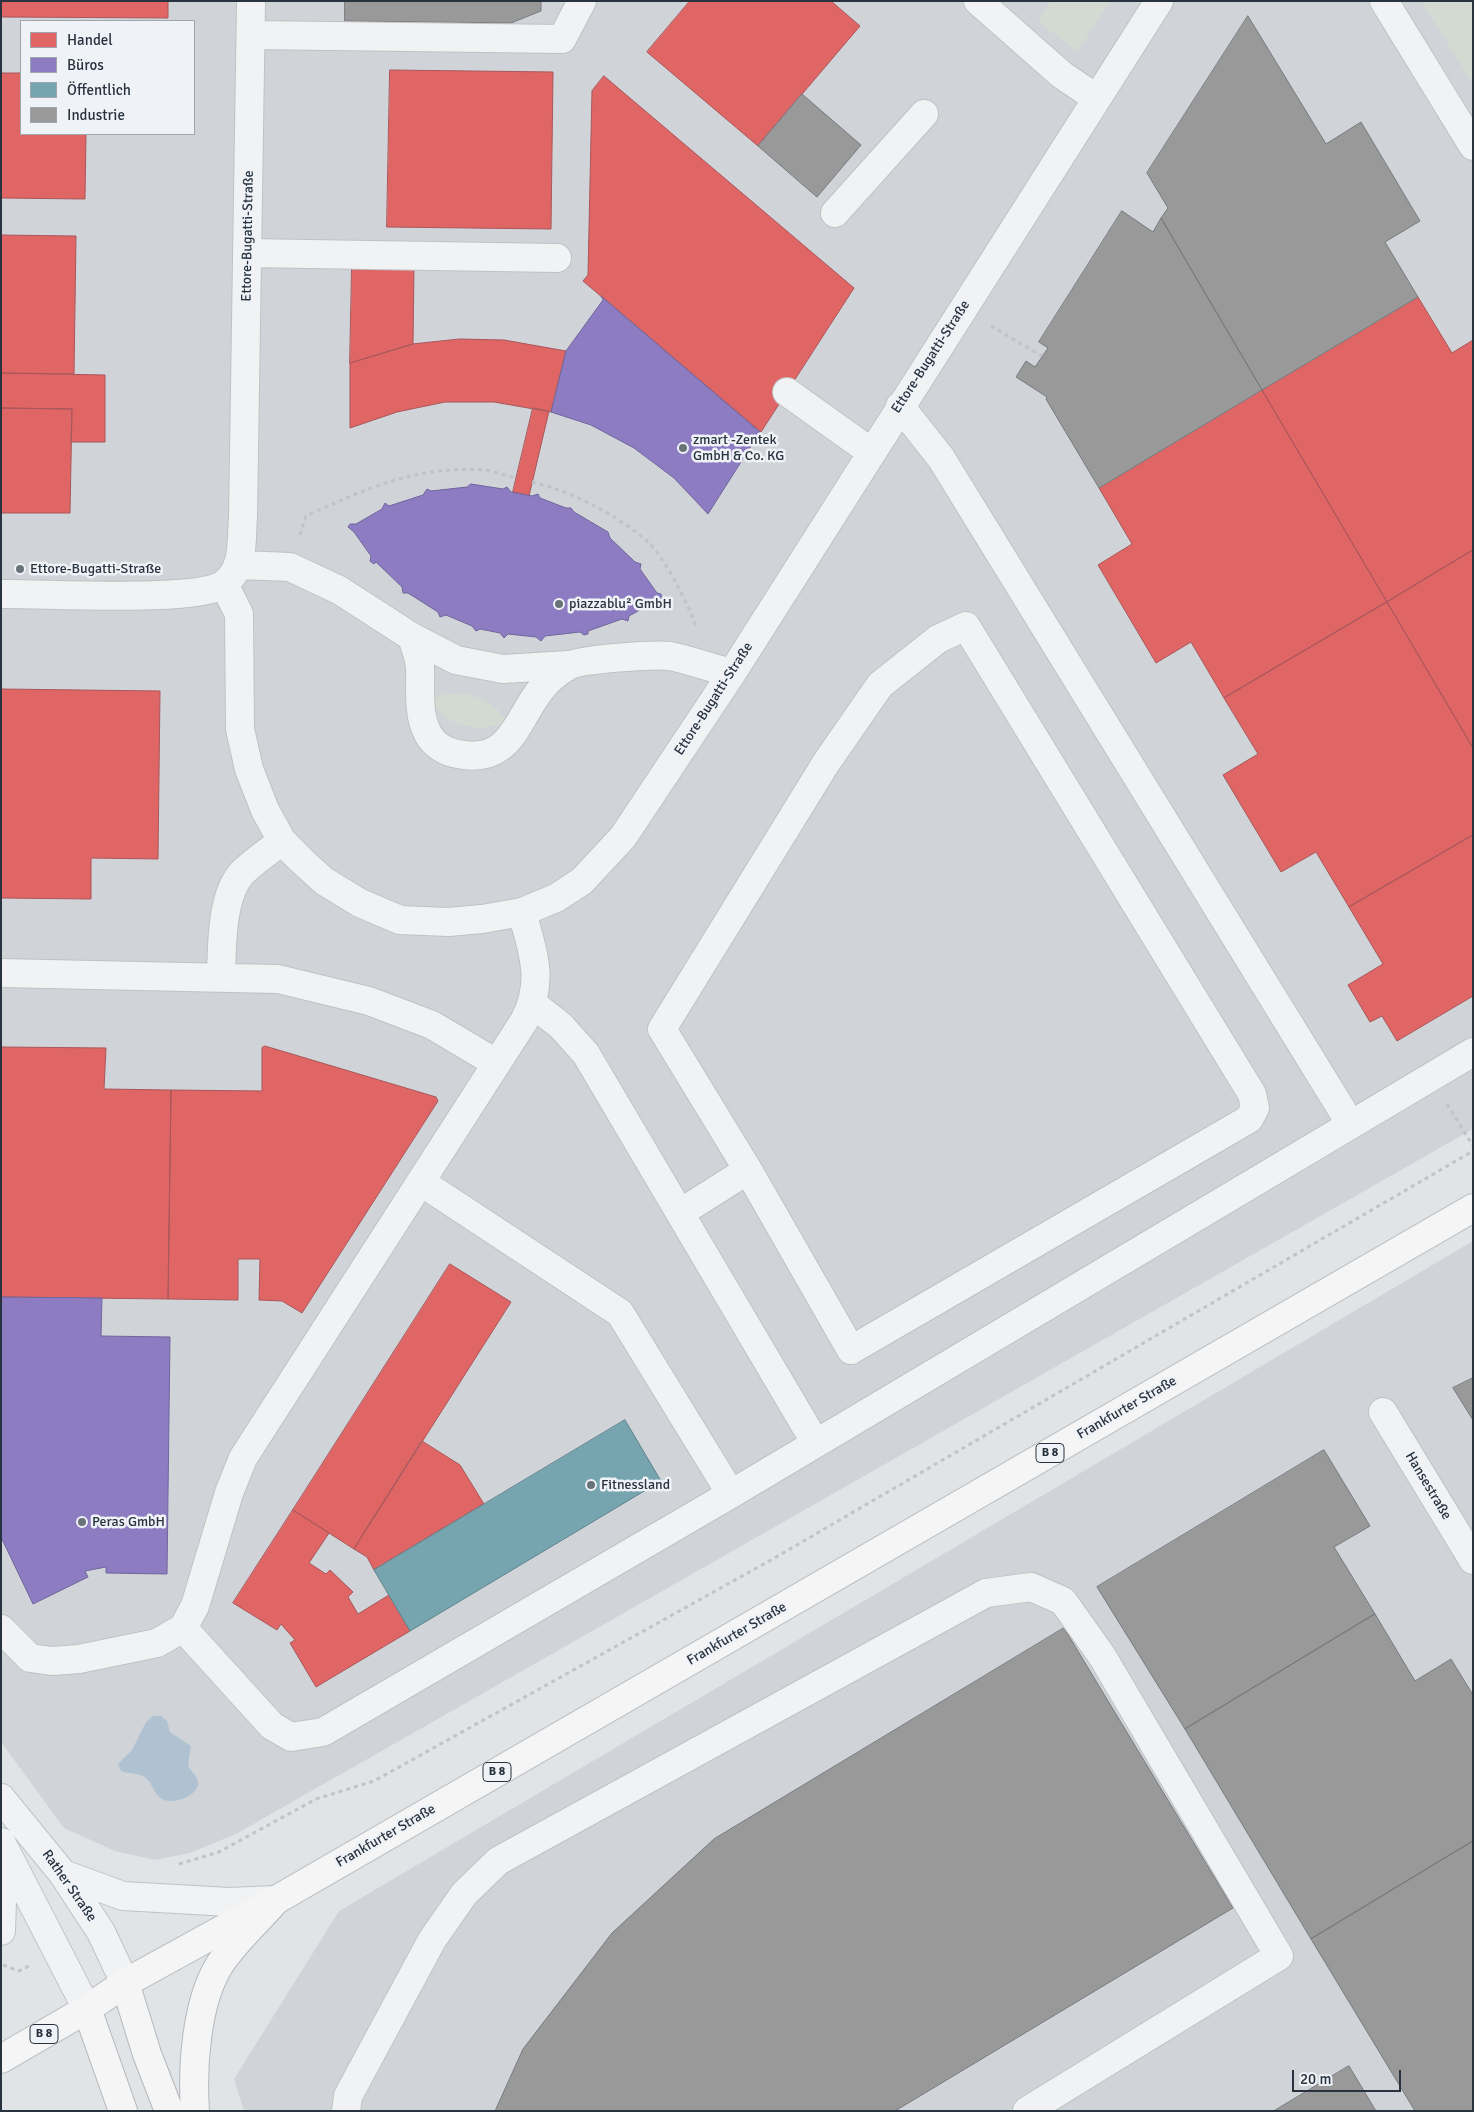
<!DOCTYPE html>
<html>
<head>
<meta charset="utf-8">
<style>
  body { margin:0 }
  #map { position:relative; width:1474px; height:2112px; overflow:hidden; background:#e1e4e6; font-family:Signika,sans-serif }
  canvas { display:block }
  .frame { position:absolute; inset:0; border:2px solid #28333f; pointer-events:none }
  .legend { position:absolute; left:20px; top:20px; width:175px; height:115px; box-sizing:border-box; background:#eff2f6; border:1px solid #9fa6ad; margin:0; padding:6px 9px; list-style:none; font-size:15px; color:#28333f }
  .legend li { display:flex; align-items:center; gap:10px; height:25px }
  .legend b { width:25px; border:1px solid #9fa6ad }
  .scale { position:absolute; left:1292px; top:2070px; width:109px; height:22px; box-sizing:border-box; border:2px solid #28333f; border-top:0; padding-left:6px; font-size:15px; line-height:18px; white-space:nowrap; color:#28333f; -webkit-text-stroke:4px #eff2f6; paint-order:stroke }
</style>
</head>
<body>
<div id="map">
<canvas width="1474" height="2112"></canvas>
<div class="frame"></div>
<ul class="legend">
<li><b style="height:14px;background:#e06666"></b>Handel</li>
<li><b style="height:14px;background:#8e7cc3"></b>Büros</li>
<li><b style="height:14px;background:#76a5af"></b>Öffentlich</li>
<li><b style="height:14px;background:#999"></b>Industrie</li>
</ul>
<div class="scale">20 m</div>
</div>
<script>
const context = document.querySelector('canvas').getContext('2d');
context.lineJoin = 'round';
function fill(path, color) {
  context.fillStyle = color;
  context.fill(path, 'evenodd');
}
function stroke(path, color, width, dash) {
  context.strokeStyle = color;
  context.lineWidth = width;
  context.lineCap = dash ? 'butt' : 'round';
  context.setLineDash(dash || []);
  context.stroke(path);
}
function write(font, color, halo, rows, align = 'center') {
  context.font = font + ' Signika,sans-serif';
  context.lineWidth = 5;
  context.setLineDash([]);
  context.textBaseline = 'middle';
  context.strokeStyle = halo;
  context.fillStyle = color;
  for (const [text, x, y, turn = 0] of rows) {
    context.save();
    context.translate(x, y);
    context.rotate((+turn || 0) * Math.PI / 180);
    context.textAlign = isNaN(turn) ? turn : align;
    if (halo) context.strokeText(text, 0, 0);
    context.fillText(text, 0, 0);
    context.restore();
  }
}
const built = new Path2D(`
  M1 1H1473V1129L236 1834 190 1853 155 1860 115 1851 64 1828 1 1742ZM21 21H194V134H21Z
  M1473 1241V2111H244L234 2079 339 1911Z`);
const green = new Path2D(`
  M1051 1H1110L1078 51 1038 22Z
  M1421 1H1473V84Z
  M461 693C481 697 497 704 507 722 480 734 447 727 430 700L442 695Z`);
const water = new Path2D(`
  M153 1716H161L167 1721 170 1732 191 1746 188 1766C191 1772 197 1775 198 1782 199 1796 175 1804 164 1800 154 1796 154 1786 147 1779 141 1773 129 1774 121 1771L118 1764 132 1750 146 1722Z`);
const shops = new Path2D(`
  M1 1H168V18L1 17Z
  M690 1H831L860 26 758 146 647 52Z
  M390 70 553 72 551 229 387 227Z
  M1 73H21V134H86L85 199 1 198Z
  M604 76 854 288 761 432 583 281 588 275 592 91Z
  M1 235 76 236 74 374 1 373Z
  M352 265H414L413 344 350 363Z
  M1418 297 1452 353 1473 340V550L1387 602 1262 390Z
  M460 339 504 340 566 351 551 412 494 402H445L397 412 350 428V363L413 344Z
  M1 373 105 375V442H71L72 409 1 408Z
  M1262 390 1387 602 1224 698 1191 642 1156 663 1098 565 1132 544 1099 488Z
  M1 408 72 409 70 513H1Z
  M533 408 549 411 529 496 513 492Z
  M1473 550V748L1387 602Z
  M1387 602 1473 748V835L1349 907 1316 852 1281 872 1223 775 1258 754 1224 698Z
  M1 689 160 691 158 859 91 858V899L1 898Z
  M1473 835V996L1397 1041 1382 1016 1370 1022 1348 985 1383 964 1349 907Z
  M265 1046 436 1097 438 1101 302 1313 282 1301 259 1300 260 1259H238V1300L168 1299 171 1090 262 1091V1048Z
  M1 1047 106 1048 104 1089 171 1090 168 1299 1 1297Z
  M450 1264 511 1302 354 1549 293 1510Z
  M422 1441 460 1465 484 1504 374 1570 367 1557 354 1549Z
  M293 1510 329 1533 309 1563 326 1574 330 1570 353 1592 348 1597 358 1614 389 1595 410 1631 316 1687 290 1643 295 1640 281 1624 277 1630 233 1603Z`);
const offices = new Path2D(`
  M601 296 760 432 708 514 674 478 634 448 591 425 551 412 566 351 603 300Z
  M471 484 503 489 507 487 511 492 532 496 538 494 540 498 566 508H571L574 512 608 532 610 538 635 562 641 564 640 569 657 593 661 594 662 601H656L629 616 628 621 622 619 588 631V634L584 635 580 632 545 636 541 641 536 637 508 634 504 638 500 633 480 629 476 631 472 626 446 615 440 617 438 612 408 593H403L402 587 376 562 374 564 370 561 371 556 354 532 348 527 350 524H356L382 509 385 503 389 506 423 495 427 489 431 491 467 487Z
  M1 1297 102 1298 101 1336 170 1337 167 1574 106 1573V1567L85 1571 88 1577 33 1604 1 1537Z`);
const public = new Path2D(`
  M625 1420 661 1481 410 1631 374 1570Z`);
const industry = new Path2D(`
  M345 1H541V11L511 23 345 21Z
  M1248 16 1326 144 1361 122 1420 221 1385 242 1418 297 1262 390 1161 218 1168 208 1147 173Z
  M802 94 861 145 817 197 758 146Z
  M1122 211 1153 232 1161 218 1262 390 1099 488 1046 399 1047 397 1016 377 1026 361 1035 367 1048 348 1039 342Z
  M1473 1378V1420L1453 1388Z
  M1324 1450 1370 1526 1334 1547 1375 1614 1185 1729 1097 1587Z
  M1375 1614 1415 1681 1451 1659 1473 1695V1841L1311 1939 1185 1729Z
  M1064 1628 1233 1908 895 2111H495L523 2049 612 1933 714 1839Z
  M1473 1841V2111H1415L1311 1939Z
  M1349 2066 1376 2111H1274Z`);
const path = new Path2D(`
  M991 326 1042 356
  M532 482C573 492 616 514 648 542 666 559 689 606 697 629
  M300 535 306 516C363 490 417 465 483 470 494 471 506 476 516 478
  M1447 1104 1473 1146
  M179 1864 219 1852 316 1799 374 1781 771 1560 1473 1151
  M3 1965 19 1971 29 1966`);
const minor = new Path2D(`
  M978 1 1062 75 1096 98
  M1384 1 1473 146
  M251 35 562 39 582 1
  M835 213 924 114
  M247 253 557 258
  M787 392 871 452
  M900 406 941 458 1350 1123
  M240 565 290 567 339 590 412 637 456 660 503 669 569 665
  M224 584 239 614 240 729 249 769 265 810 282 841 302 861 324 881 360 903 400 920 448 922 482 919 522 912 556 898 582 881 623 837 732 673 1159 1
  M1 594C41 593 199 603 224 584 245 568 241 540 243 517L251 1
  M412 637C415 647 419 657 420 667 421 689 417 713 428 734 434 745 446 752 458 754 512 765 516 719 542 688 548 680 560 671 568 666 580 659 655 654 670 656 690 660 711 668 732 673
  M1 973 278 979 369 1001 432 1025 496 1063
  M221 976C222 947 221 894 243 872 254 861 269 851 282 841
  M533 1004 561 1026 586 1054 815 1442
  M421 1182 620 1313 731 1494
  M680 1213 748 1170 851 1350 1249 1119 1255 1108 1252 1094 966 626 938 639 880 685 826 763 662 1029 748 1170
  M1383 1412 1473 1560
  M183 1628 195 1606 229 1493 243 1458 524 1021C545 981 533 953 522 912
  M1 1629 30 1658 52 1661 79 1659 157 1643 183 1628 272 1726 291 1737 323 1732 731 1494 1473 1052
  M1 1798 63 1874 101 1932 125 1983
  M1 1842 87 2009
  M63 1874 123 1896 229 1902 276 1900
  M1 1931 2 1902 8 1856
  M346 2111 348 2096 432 1940 464 1894 498 1861 986 1593 1031 1587 1063 1601 1102 1656 1279 1956 1027 2111`);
const major = new Path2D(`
  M1 2059 87 2009 125 1983 276 1900 1473 1208`);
const highway = new Path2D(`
  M125 1983 147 2054 169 2111
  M87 2009 123 2111
  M195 2111C192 2067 196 2002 220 1964 235 1941 258 1921 276 1900`);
const markers = [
  [683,448,5,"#697179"],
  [20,569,5,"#697179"],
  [559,604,5,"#697179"],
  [591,1485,5,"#697179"],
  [82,1522,5,"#697179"]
];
const shields = [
  [1050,1453,28],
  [497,1772,28],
  [44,2034,28]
];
const shieldNames = [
  ["B 8",1050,1453],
  ["B 8",497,1772],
  ["B 8",44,2034]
];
const streetNames = [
  ["Ettore-Bugatti-Straße",248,236,-89],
  ["Ettore-Bugatti-Straße",931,357,-57],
  ["Ettore-Bugatti-Straße",714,699,-57],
  ["Frankfurter Straße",1127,1408,-30],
  ["Hansestraße",1428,1486,59],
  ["Frankfurter Straße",737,1634,-30],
  ["Frankfurter Straße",386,1836,-30],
  ["Rather Straße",69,1886,55]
];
const poiNames = [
  ["zmart -Zentek",693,440],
  ["GmbH & Co. KG",693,456],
  ["Ettore-Bugatti-Straße",30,569],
  ["piazzablu² GmbH",569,604],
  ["Fitnessland",601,1485],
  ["Peras GmbH",92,1522]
];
fill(built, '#d0d4d9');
fill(green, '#d3dad2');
fill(water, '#b0c2d1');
fill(shops, '#e06666');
stroke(shops, '#a9575a', 1);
fill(offices, '#8e7cc3');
stroke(offices, '#6f669b', 1);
fill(public, '#76a5af');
stroke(public, '#5f838d', 1);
fill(industry, '#999');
stroke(industry, '#777a7e', 1);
stroke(minor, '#bfc2c4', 30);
stroke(major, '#bec1c4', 30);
stroke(highway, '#b4b7bb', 30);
stroke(path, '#c0c3c7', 3, [4, 4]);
stroke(minor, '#f1f2f3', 28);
stroke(major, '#f5f5f6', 28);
stroke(highway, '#f5f5f6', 28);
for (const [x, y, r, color] of markers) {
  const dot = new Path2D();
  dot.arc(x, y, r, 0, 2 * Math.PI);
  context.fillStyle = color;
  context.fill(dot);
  stroke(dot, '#eff2f6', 2);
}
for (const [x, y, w] of shields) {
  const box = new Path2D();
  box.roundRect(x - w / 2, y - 9.5, w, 19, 4);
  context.fillStyle = '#eff2f6';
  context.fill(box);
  stroke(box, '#28333f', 1);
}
write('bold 12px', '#28333f', null, shieldNames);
write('14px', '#28333f', '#eff2f6', streetNames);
write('14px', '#28333f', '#eff2f6', poiNames, 'left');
</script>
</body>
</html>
